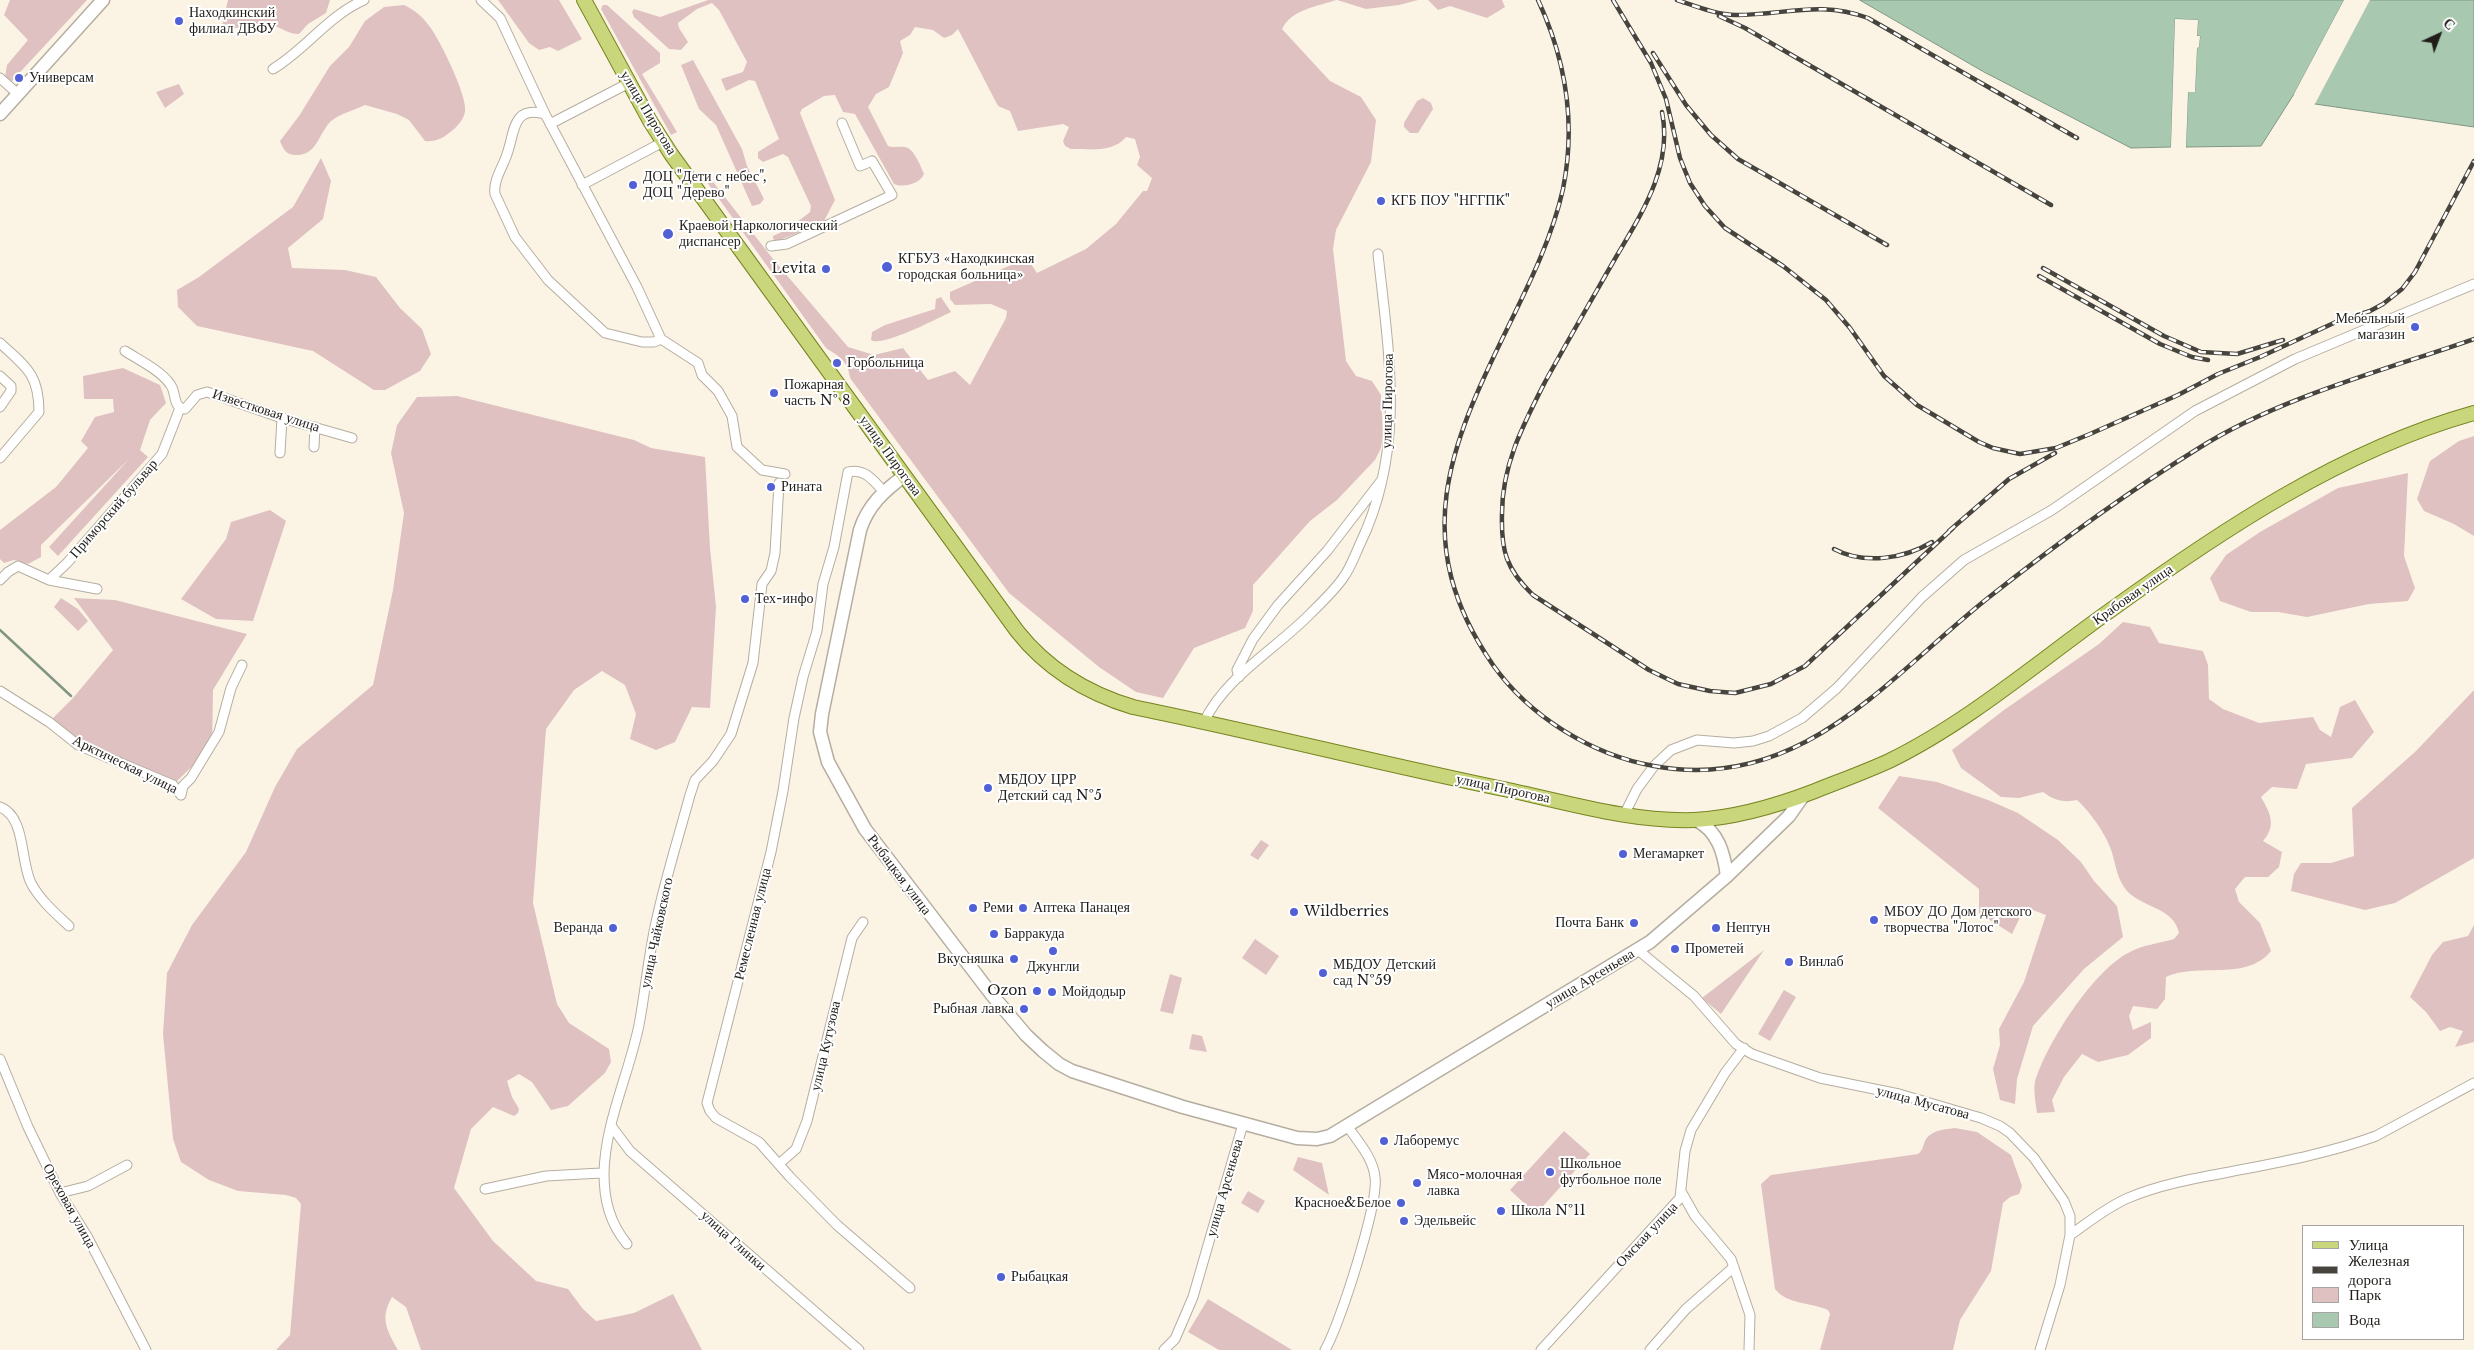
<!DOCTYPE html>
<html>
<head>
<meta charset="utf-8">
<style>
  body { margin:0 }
  #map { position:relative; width:2474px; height:1350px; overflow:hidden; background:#fbf4e5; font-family:"Libre Baskerville",serif }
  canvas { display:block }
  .legend { position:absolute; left:2302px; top:1225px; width:162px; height:115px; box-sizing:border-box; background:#fff; border:1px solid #a6a5a3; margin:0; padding:6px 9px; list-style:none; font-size:15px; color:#211e19 }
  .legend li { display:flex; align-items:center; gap:10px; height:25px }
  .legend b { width:25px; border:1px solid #a6a5a3 }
  .north { position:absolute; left:2414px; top:10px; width:50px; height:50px; -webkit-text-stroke:4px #fff; paint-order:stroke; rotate:43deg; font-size:14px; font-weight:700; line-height:20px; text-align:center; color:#211e19 }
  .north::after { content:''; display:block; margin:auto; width:18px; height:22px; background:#211e19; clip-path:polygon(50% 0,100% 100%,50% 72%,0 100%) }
</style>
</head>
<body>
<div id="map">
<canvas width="2474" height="1350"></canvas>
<ul class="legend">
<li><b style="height:6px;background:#c9d67c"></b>Улица</li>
<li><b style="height:6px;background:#47443d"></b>Железная дорога</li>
<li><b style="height:14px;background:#dfc1c2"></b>Парк</li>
<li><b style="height:14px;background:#a8c9b0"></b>Вода</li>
</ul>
<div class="north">С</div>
</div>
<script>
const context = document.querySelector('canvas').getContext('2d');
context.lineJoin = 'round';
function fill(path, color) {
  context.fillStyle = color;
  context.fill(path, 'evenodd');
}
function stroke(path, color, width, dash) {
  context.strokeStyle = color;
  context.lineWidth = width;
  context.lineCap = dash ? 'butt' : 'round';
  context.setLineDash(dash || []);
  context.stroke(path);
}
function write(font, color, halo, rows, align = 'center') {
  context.font = font + ' "Libre Baskerville",serif';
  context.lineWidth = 4;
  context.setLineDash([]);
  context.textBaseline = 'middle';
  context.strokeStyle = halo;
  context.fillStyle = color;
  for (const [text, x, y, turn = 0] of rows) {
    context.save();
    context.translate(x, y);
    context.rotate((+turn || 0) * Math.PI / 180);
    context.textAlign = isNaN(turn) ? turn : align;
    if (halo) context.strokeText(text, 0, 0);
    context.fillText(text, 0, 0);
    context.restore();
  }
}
const green = new Path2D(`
  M10 0H87L11 82 5 77 7 65 28 40 4 15Z
  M228 0H330L326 13 308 24 299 34C287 34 282 27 273 26 254 25 243 31 222 26Z
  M498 0H559L582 39 558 51 550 47 539 50 529 43Z
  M708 0H1336C1316 7 1292 9 1282 29L1330 81 1361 97 1376 120 1371 162 1336 230 1333 249 1346 361 1356 376 1372 381 1381 395 1383 435 1381 448 1375 460 1337 500 1310 521 1253 585V611L1245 628 1194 648 1163 698 1136 692 1099 667 1009 593 850 378C848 361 840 357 826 348L704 178 703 174H707L773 259 848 347 874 355 903 348 928 380 955 371 970 385 1006 318 1007 311 991 304 955 305 950 299V292L1027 258 1037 273 1086 249 1116 224 1143 191H1147L1152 178 1137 165 1140 157 1135 139 1126 137C1113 153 1090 149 1071 149L1065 146 1063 141 1069 127 1063 124 1018 131 1010 111 998 106 958 29 952 35 944 38 933 30 915 27 910 35 900 41 903 53 889 87 876 94 868 107 888 146C894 148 899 146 905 147 914 148 921 167 924 174 920 184 903 188 894 184L855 114 843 112 835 95 824 96 802 109 800 113 835 200 823 223 777 241 773 239V236L788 229 810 212 811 206 788 157 783 154 763 162 758 158V152L779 139 755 81 749 80 726 91 721 79 743 72 747 62 719 10 712 3 697 9 678 23 679 28 688 42 681 50 669 49 634 17 632 12 634 9 660 17Z
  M1337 0H1418L1399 5 1366 9Z
  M1428 0H1502L1505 7 1487 18 1450 6 1438 10Z
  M404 5C415 10 423 17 430 27 440 40 468 97 465 112 463 121 456 128 449 133 442 139 434 142 425 141L409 120 397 114 365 105C355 110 338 114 330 122 319 134 316 156 296 155 286 155 283 149 280 141L299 116 330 66 349 47 365 21 384 7Z
  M603 5H607L660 53V63L642 74 677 132 671 135 601 9Z
  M693 60 742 149 747 166 764 199 760 204 752 206 716 125 699 109 681 65Z
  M179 84 184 94 165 108 156 92Z
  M1423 98 1431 103 1433 109 1418 133H1410L1404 127V123L1417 101Z
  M321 158 331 181 323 219 288 248 292 268 345 270 376 277 400 308 422 329 431 354 420 371 385 390H374L313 351 197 326 178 307 177 290 199 277 293 207Z
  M941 297 951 312C938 318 881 348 871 340L872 332 885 325 935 309 936 299Z
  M123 368 160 385 166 403 150 420 140 450 148 457 58 556 49 547 129 459 41 545V557L28 564 14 560 4 563 0 559V530L56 487 88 448 81 441 95 417 114 412 113 399H84L83 376Z
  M457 396 634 440 651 448 705 457 710 548 716 607 710 708 692 707 675 742 656 750 630 739 636 714 625 685 602 671 574 690 546 729 533 903 557 1004 569 1023 609 1049 611 1062 605 1073 568 1106 551 1110 532 1082 519 1074 507 1081 512 1097 519 1109 518 1113 514 1116 493 1107 471 1129 454 1188 493 1241 536 1281 568 1289 583 1309 596 1321 634 1313 673 1294 702 1350H421L406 1307 392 1297C380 1318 386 1329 398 1350H276L290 1335 301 1204 296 1198 286 1195 238 1191 209 1180 181 1162 173 1139 163 1034 167 973 192 925 246 852 275 787 297 749 373 685 393 590 404 513 391 453 397 425 417 397Z
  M2474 436V536L2454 524 2424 511 2417 499 2430 461 2459 441Z
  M2408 473 2404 556 2415 588 2408 601 2369 604 2307 617 2278 612H2251L2220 601 2210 578 2226 555 2260 532 2338 488Z
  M270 510 286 521 253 621 216 619 181 599 226 539 231 522Z
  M61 598 78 609 88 621 78 631 54 607Z
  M74 598 115 600 247 634 213 690 212 747 173 785 78 745 49 722 73 698 113 650Z
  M2123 622 2150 627 2159 643 2203 651 2208 665 2209 699 2223 709 2259 723 2313 717 2320 730 2331 737 2340 707 2355 700 2374 732 2352 758 2306 764 2297 789 2272 787 2261 797C2270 813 2277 825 2263 841L2282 852 2279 867 2268 877H2245L2235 889 2239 902 2260 923 2271 951C2246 982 2198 962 2166 977L2165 999 2157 1009 2133 1006 2129 1016 2133 1030 2151 1022V1038L2128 1055 2098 1062 2082 1054 2064 1077 2052 1100 2055 1112 2037 1113C2036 1104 2033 1091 2035 1082 2046 1044 2094 969 2130 952 2143 945 2160 943 2174 939L2179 933C2174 906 2138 908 2124 887 2116 876 2115 859 2110 847 2103 830 2090 812 2077 800 2062 803 2054 800 2043 792L2019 798 2001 797 1961 768 1952 750 2004 710 2099 644Z
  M2474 690V858L2395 903 2365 910 2291 891 2294 874 2301 863H2331L2354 856 2352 808 2416 751Z
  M1899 776 1937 782 1988 800 2018 813 2058 840 2081 862 2094 881 2117 906 2123 937 2084 969 2033 1026 2017 1079 2015 1104 2000 1100 1993 1069 2000 1045 1999 1029 2024 982 2046 915 2025 907 2012 934 1979 913V889L1878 808Z
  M1261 840 1269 845 1258 860 1250 855Z
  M2474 925V1042L2455 1047 2463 1031 2450 1027 2440 1031 2426 1012 2410 997 2432 955 2443 942 2468 936Z
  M1255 939 1279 956 1266 975 1242 958Z
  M1764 950 1721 1014 1702 998Z
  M1170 974 1182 978 1173 1014 1160 1011Z
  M1784 990 1796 997 1770 1041 1758 1034Z
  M1192 1034 1202 1036 1207 1052 1189 1049Z
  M1955 1128 1977 1132 2011 1155 2022 1186 2019 1194 2010 1197 2003 1203 1991 1271 1960 1320 1953 1350H1820L1830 1314 1828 1310C1810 1302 1788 1305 1775 1289L1761 1184 1771 1175 1918 1154C1924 1149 1923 1144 1926 1139 1932 1130 1946 1129 1955 1128Z
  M1564 1131 1590 1154 1536 1214 1510 1190Z
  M1298 1157 1322 1163 1329 1195 1293 1170Z
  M1248 1191 1265 1201 1258 1213 1241 1203Z
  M1208 1299 1292 1350H1219L1188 1332Z`);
const water = new Path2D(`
  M1860 0H2344L2294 94 2261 146 2186 147 2188 91H2195L2197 47H2199L2200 36H2197L2198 20 2175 19 2171 147 2131 148 1984 72Z
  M2370 0H2474V127L2315 104Z`);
const pier = new Path2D(`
  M2344 0 2346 1 2296 95 2294 94Z
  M2368 0H2370L2315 104 2313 103Z
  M2175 19 2198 20 2197 36H2200L2199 47 2197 48 2195 92H2188L2186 147H2183L2185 91 2193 89 2194 47 2197 45V38L2195 36V22H2178L2173 147H2171Z`);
const stream = new Path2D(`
  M0 630 71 696`);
const minor = new Path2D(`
  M481 0 500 18 545 114 637 287 661 339 698 363 702 375 718 391 732 416 737 447 762 470 785 474
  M273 69C306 49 328 16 364 0
  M0 78 18 94
  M545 114C512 105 515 132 507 154 503 167 493 180 495 194L515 237 548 280 605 333 642 342H654L661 339
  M550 124 629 83
  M582 185 663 142
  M771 246 787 244 892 195 872 161 860 166 842 123
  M0 343C26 367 39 374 39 412L0 458
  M125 351C139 360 160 370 170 384 177 392 172 408 185 409L197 395 207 392 282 418 352 438
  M0 376 11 386V391L0 407
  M314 447 315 427
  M280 453 282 418
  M884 492C874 481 865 468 848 472L834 547 823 584 817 631 803 677 794 718 783 791 771 852 707 1103 710 1111 716 1118 759 1142 790 1177 837 1225 910 1288
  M0 580 8 572 18 566 49 580 97 589
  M49 580 67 563 162 454 180 408
  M1239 677 1237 670 1253 639 1278 605 1327 551 1381 481
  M0 691 49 722 78 745 173 785 181 795
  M1204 722C1225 677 1276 649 1310 614 1321 603 1334 591 1343 578 1350 569 1355 555 1360 544 1406 449 1389 355 1378 254
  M181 795 183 786 191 778 219 732 231 688 242 665
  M0 807C26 817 20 861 31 883 40 900 55 913 69 926
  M1624 815 1637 789 1654 766 1671 750 1697 740 1734 743 1753 741 1769 736 1802 718 1837 688 1922 597 1964 560 2052 510 2195 411 2295 359 2474 284
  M1638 950 1694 996 1736 1044 1752 1054 1820 1078 1899 1094 1981 1118 2000 1126 2010 1133 2034 1158 2064 1201 2070 1216V1235L2060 1285 2040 1350
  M0 1059 28 1127 60 1193 88 1238 146 1350
  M612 1127 630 1151 859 1350
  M779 1164 796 1149 807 1121 852 938 863 922
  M485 1189 546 1176 601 1173 604 1171
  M60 1193 88 1186 127 1165
  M1682 1193 1695 1216 1731 1259 1750 1315 1749 1350
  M2070 1235C2089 1222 2107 1207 2128 1198 2159 1185 2191 1179 2224 1173 2275 1163 2327 1154 2376 1136L2474 1083
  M627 1244C610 1223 604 1201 604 1173 605 1123 629 1074 639 1025 645 993 648 960 655 927 664 883 678 839 690 795L695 780 713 761 731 734 753 663 762 584 771 571 775 553 779 483
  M1164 1350 1175 1339 1193 1297 1243 1124
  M1325 1350C1339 1327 1379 1203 1375 1177 1373 1158 1359 1143 1348 1127
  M1541 1350 1680 1198 1685 1151 1691 1130 1725 1073 1744 1048
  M1650 1350 1686 1309 1734 1267`);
const secondary = new Path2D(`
  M0 114 103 0
  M904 476C884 491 868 505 860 530L822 714 820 732 828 762 865 829 992 995 1026 1035 1043 1051 1059 1064 1072 1071 1183 1107 1297 1138 1317 1139 1330 1136 1650 942 1727 876 1789 816 1803 796
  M1696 820C1718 831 1724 853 1727 876`);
const primary = new Path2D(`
  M584 0 650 121 671 154 1017 631C1047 669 1086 693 1133 707 1260 733 1386 765 1513 791 1572 804 1633 822 1694 820 1735 818 1776 806 1815 791 1840 781 1865 772 1889 761 1967 723 2038 662 2108 612 2219 532 2341 450 2474 413`);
const rail = new Path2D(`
  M1538 0C1566 60 1576 124 1563 189 1552 238 1530 282 1508 327 1449 447 1408 542 1493 665 1530 717 1592 755 1654 766 1801 793 1886 679 1988 598 2055 545 2126 493 2199 448 2278 398 2385 370 2474 339
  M1613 0 1651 63 1666 99 1680 158 1690 183 1705 206 1725 228 1783 266 1826 300 1850 328 1884 376 1917 405 1979 442 1993 448 2020 454 2056 448 2090 434 2178 395 2218 374 2260 357 2336 322 2370 311 2383 304 2402 289 2415 272 2474 161
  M1677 0C1695 6 1717 15 1736 15 1786 15 1819 0 1868 18L2077 138
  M1719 16 1745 28 2051 205
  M1653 53 1686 105 1711 135 1738 159 1887 245
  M1662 112C1673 166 1642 213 1616 257 1592 299 1568 340 1545 382 1523 425 1502 465 1502 514 1501 551 1506 569 1533 595L1649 670 1678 684 1710 691 1735 693 1771 684 1805 666 1953 528
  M2043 268 2164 336 2201 352 2237 354 2283 340
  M2039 276 2160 344 2192 357 2208 360
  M1949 531 2009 479 2055 453
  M1834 549C1864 565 1904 559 1932 542`);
const markers = [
  [179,21,5,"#5260d6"],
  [19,78,5,"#5260d6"],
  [633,185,5,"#5260d6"],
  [1381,201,5,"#5260d6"],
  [668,234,6,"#5260d6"],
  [887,267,6,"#5260d6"],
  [826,269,5,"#5260d6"],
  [2415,327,5,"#5260d6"],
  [837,363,5,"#5260d6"],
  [774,393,5,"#5260d6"],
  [771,487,5,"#5260d6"],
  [745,599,5,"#5260d6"],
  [988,788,5,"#5260d6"],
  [1623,854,5,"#5260d6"],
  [973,908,5,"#5260d6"],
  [1023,908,5,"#5260d6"],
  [1294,912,5,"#5260d6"],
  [1874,920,5,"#5260d6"],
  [1634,923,5,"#5260d6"],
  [613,928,5,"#5260d6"],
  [1716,928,5,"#5260d6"],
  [994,934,5,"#5260d6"],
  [1675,949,5,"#5260d6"],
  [1053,951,5,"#5260d6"],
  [1014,959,5,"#5260d6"],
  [1789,962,5,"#5260d6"],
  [1323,973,5,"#5260d6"],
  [1037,991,5,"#5260d6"],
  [1052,992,5,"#5260d6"],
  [1024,1009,5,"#5260d6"],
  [1384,1141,5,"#5260d6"],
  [1550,1172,5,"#5260d6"],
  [1417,1183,5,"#5260d6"],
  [1401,1203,5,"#5260d6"],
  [1501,1211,5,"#5260d6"],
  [1404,1221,5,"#5260d6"],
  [1001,1277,5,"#5260d6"]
];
const poiNames = [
  ["Находкинский",189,13],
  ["филиал ДВФУ",189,29],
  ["Универсам",29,78],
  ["ДОЦ \"Дети с небес\",",643,177],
  ["ДОЦ \"Дерево\"",643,193],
  ["КГБ ПОУ \"НГГПК\"",1391,201],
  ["Краевой Наркологический",679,226],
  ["диспансер",679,242],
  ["КГБУЗ «Находкинская",898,259],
  ["городская больница»",898,275],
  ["Levita",816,269,"right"],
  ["Мебельный",2405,319,"right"],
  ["магазин",2405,335,"right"],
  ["Горбольница",847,363],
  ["Пожарная",784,385],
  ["часть № 8",784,401],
  ["Рината",781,487],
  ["Тех-инфо",755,599],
  ["МБДОУ ЦРР",998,780],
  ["Детский сад №5",998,796],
  ["Мегамаркет",1633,854],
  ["Реми",983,908],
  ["Аптека Панацея",1033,908],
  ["Wildberries",1304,912],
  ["МБОУ ДО Дом детского",1884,912],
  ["творчества \"Лотос\"",1884,928],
  ["Почта Банк",1624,923,"right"],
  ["Веранда",603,928,"right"],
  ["Нептун",1726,928],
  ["Барракуда",1004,934],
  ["Прометей",1685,949],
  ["Вкусняшка",1004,959,"right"],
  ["Винлаб",1799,962],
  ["МБДОУ Детский",1333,965],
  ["сад №59",1333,981],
  ["Джунгли",1053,967,"center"],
  ["Ozon",1027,991,"right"],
  ["Мойдодыр",1062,992],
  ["Рыбная лавка",1014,1009,"right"],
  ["Лаборемус",1394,1141],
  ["Школьное",1560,1164],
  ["футбольное поле",1560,1180],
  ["Мясо-молочная",1427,1175],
  ["лавка",1427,1191],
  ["Красное&Белое",1391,1203,"right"],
  ["Школа №11",1511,1211],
  ["Эдельвейс",1414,1221],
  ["Рыбацкая",1011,1277]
];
const streetNames = [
  ["улица Пирогова",648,113,59],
  ["улица Пирогова",1388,401,-89],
  ["Известковая улица",266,411,18],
  ["улица Пирогова",890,456,54],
  ["Приморский бульвар",114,509,-49],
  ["Крабовая улица",2133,595,-35],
  ["Арктическая улица",125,765,26],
  ["улица Пирогова",1503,789,12],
  ["Рыбацкая улица",899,875,53],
  ["Ремесленная улица",753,924,-76],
  ["улица Чайковского",657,933,-78],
  ["улица Арсеньева",1590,979,-31],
  ["улица Кутузова",826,1046,-77],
  ["улица Мусатова",1923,1103,15],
  ["улица Арсеньева",1225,1188,-74],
  ["Ореховая улица",69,1206,61],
  ["Омская улица",1647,1235,-47],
  ["улица Глинки",733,1241,42]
];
fill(green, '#dfc1c2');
fill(water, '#a8c9b0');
stroke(water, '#809683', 1);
fill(pier, '#fbf4e5');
stroke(stream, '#809683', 2.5);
stroke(minor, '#b5aea0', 11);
stroke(secondary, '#b5aea0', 15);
stroke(primary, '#778420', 16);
stroke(minor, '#fff', 9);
stroke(secondary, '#fff', 12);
stroke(primary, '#c9d67c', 14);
stroke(rail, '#47443d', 4.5);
stroke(rail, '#fff', 2.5, [8]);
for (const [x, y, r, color] of markers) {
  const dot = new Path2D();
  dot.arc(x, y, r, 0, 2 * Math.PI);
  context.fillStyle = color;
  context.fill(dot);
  stroke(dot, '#fff', 2);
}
write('14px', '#211e19', '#fff', poiNames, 'left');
write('14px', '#211e19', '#fff', streetNames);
</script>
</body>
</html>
